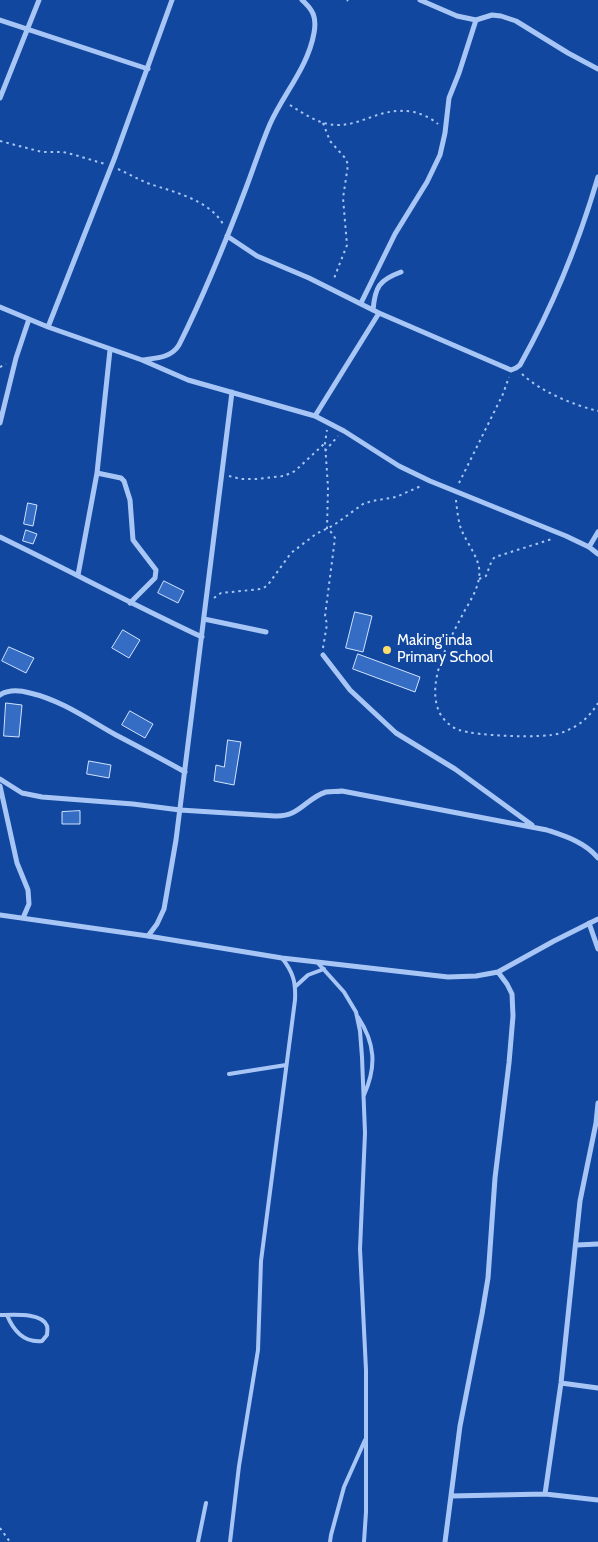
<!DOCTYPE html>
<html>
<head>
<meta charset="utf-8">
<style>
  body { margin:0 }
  canvas { display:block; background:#11479f }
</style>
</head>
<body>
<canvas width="598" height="1542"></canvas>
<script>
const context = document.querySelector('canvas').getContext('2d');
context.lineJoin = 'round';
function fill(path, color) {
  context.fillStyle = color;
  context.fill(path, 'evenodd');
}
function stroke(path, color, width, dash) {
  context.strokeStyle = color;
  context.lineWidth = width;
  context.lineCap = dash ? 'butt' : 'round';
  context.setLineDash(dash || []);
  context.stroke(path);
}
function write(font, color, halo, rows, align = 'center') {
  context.font = font + ' Cabin,sans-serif';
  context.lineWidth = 4;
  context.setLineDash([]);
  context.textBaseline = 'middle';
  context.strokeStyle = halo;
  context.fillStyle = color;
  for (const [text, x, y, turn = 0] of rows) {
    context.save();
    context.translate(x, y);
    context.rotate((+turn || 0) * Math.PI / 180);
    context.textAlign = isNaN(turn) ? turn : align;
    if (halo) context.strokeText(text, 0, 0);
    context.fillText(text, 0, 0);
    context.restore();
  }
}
const building = new Path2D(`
  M28 503 37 505 33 526 24 524Z
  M26 530 37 534 33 544 23 541Z
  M164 581 184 591 178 603 158 593Z
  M355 612 372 616 363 652 346 648Z
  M123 630 140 640 129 658 112 648Z
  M9 647 34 658 26 673 2 661Z
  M358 654 420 677 415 692 353 669Z
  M6 703 22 705 19 737 4 736Z
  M130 711 153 724 145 738 122 725Z
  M228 740 241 742 234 785 214 781 216 765 224 767Z
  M89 761 111 765 109 778 87 774Z
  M80 811V824H62V812Z`);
const path = new Path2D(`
  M347 0 348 1
  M290 105C304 114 319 124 335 125 364 126 380 106 414 112 422 114 431 118 438 124
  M323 123 330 141 346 159 348 165 343 198 347 245 333 281
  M0 141 42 152H63L75 155 105 164
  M118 169C129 174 139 180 150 184 174 192 209 200 223 224
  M0 367 6 364
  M522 374C540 391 573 405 598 411
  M325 451 338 436
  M229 476 241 479H256L284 476 295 471 324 444
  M459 483 503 394 509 377
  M456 500C457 509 458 520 461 529 468 546 482 560 479 578 477 590 471 600 465 610 451 637 427 678 438 709 441 718 450 727 459 730 477 736 543 739 561 733 579 726 588 719 598 703
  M479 579 486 576 492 560 495 557 552 539
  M214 598 221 593 261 589 267 586 291 553 316 534 334 525 363 504 372 501 396 497 421 486
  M323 648 327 624 325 616 335 538 331 532 327 529 328 487 325 443 327 430
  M0 1528 10 1542`);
const service = new Path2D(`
  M317 962 344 992 356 1012 360 1031 362 1057 365 1133 360 1249 366 1370V1512L364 1542
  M296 986 308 975 324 969
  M358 1017C375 1043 377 1066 364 1095
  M229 1074 286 1065
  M0 1315C12 1315 42 1312 47 1326 48 1329 47 1332 47 1335L42 1341C24 1343 13 1330 7 1315
  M198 1542 206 1503
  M230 1542 239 1466 258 1350 261 1261 295 1000C296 982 293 972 282 958
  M330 1542 331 1535 344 1487 365 1440`);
const minor = new Path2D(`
  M420 0 457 16 476 20 492 15 501 16 516 21 568 53 598 69
  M0 20 148 69
  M0 98 39 0
  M227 236 257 256 309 278 379 313 511 370 516 368 520 365C553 306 579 242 598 177
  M361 303 395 234 427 182 440 155 445 133 449 98 459 73 476 20
  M0 307 48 327 142 360 188 380 315 416 344 431 399 466 430 481 566 536 589 547 598 554
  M373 310C375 287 379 280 401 272
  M48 327 115 157 172 0
  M143 360C156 358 171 358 179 345 204 295 226 241 246 188 254 167 261 145 270 124 284 93 308 67 314 33 317 17 313 10 302 0
  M315 416 379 313
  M0 423 16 358 29 319
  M97 473 121 478 124 481 130 500 133 540 156 570 155 578 130 603
  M0 537C68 570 134 605 202 637
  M589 547 598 532
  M78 575 97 473 110 350
  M204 619 266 632
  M323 655 350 690 396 733 455 769 532 825
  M0 695C9 689 19 690 30 693 61 700 89 720 116 735 139 747 162 759 185 772
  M0 779 22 793 42 797 133 804 180 810 275 816C300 817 306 798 326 792 331 791 337 792 342 791L547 830C565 836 585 842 598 858
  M0 786 17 863 28 890 29 904 23 918
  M0 915 148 936 282 958 448 977 476 976 498 972 554 941 598 919
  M589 923 598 949
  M148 936 157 924 164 909 176 840 232 392
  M577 1245 598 1244
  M561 1383 598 1388
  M545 1494 561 1383 580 1201 596 1123 598 1103
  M451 1496 545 1494 598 1500
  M445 1542 460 1426 482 1314 488 1278 495 1178 509 1063 513 1016 512 994 507 984 498 972`);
const markers = [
  [387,650,5,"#ffdd6c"]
];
const poiNames = [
  ["Making'inda",397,641],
  ["Primary School",397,658]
];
fill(building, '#356dc4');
stroke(building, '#d1e3fe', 1);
stroke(path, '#a8c6f5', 2, [2.5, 4]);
stroke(service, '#a8c6f5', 4);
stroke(minor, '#a8c6f5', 5);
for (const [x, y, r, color] of markers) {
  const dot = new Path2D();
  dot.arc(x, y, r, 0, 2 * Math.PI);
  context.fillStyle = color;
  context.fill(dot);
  stroke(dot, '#11479f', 2);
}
write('15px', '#fff', '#11479f', poiNames, 'left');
</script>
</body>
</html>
